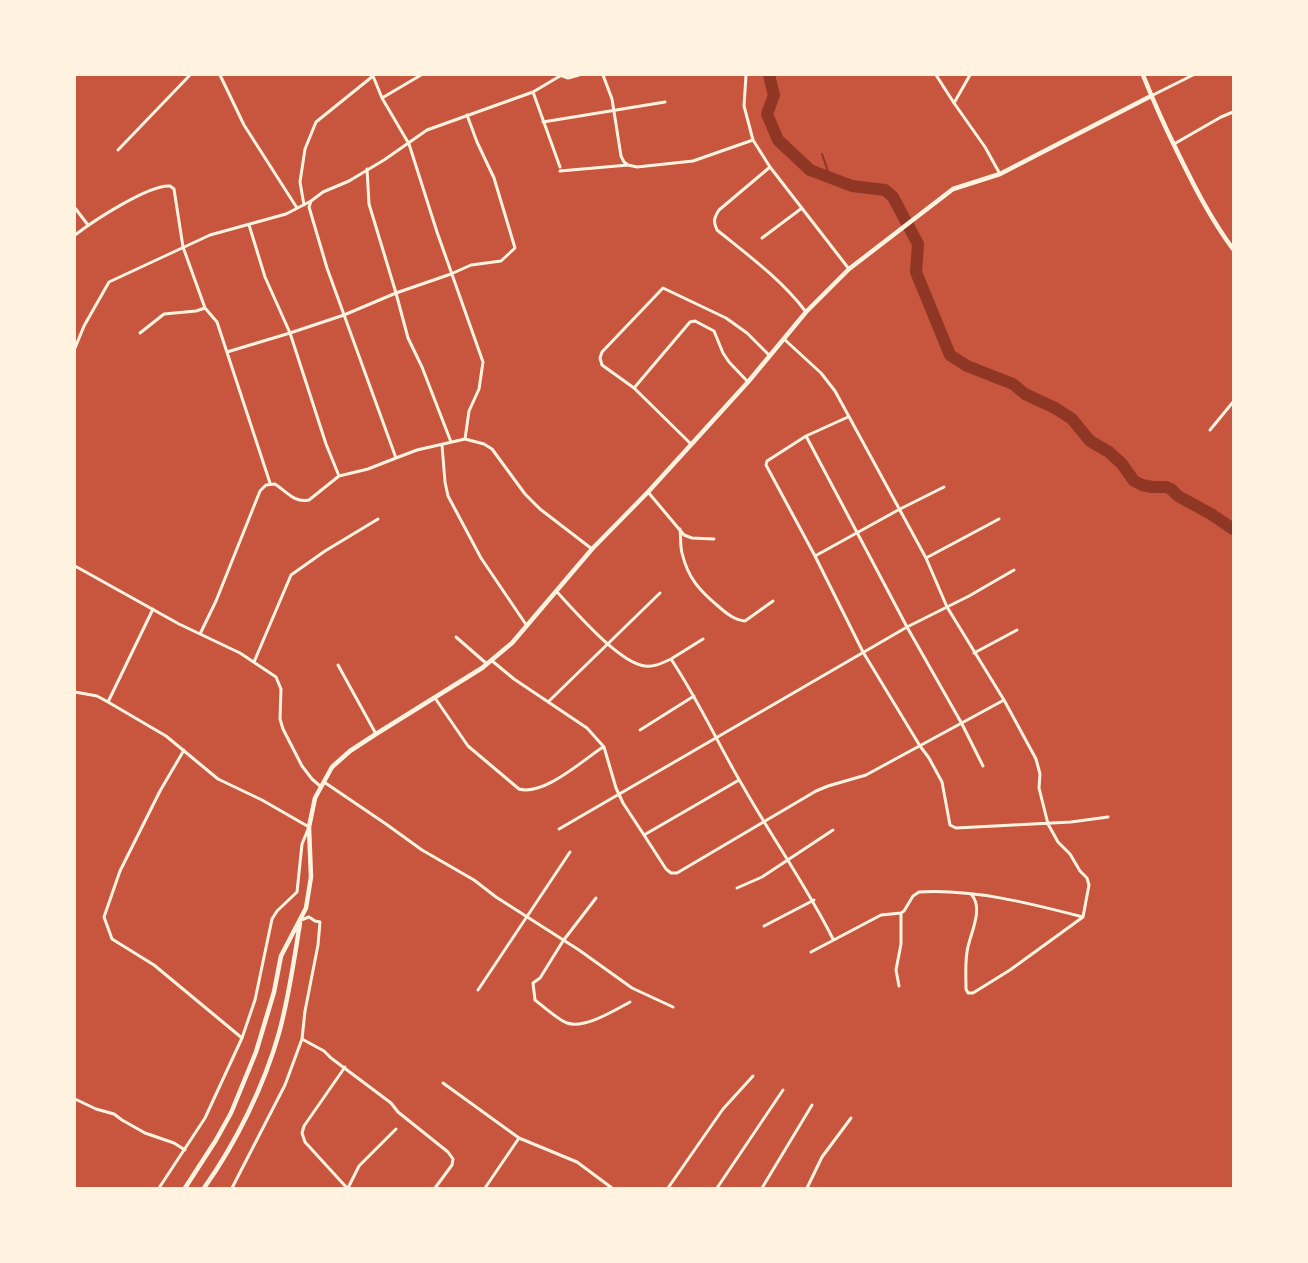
<!DOCTYPE html>
<html>
<head>
<meta charset="utf-8">
<style>
  body { margin:0 }
  #map { position:relative; width:1308px; height:1263px; overflow:hidden; background:#c8553d; font-family:Poppins,sans-serif }
  canvas { display:block }
  .frame { position:absolute; inset:0; border:76px solid #fff3e0; pointer-events:none }
</style>
</head>
<body>
<div id="map">
<canvas width="1308" height="1263"></canvas>
<div class="frame"></div>
</div>
<script>
const context = document.querySelector('canvas').getContext('2d');
context.lineJoin = 'round';
function stroke(path, color, width, dash) {
  context.strokeStyle = color;
  context.lineWidth = width;
  context.lineCap = dash ? 'butt' : 'round';
  context.setLineDash(dash || []);
  context.stroke(path);
}
const stream = new Path2D(`
  M822 154 830 177`);
const river = new Path2D(`
  M769 75 774 95 767 114 778 140 810 170 852 186 885 190 893 197 918 244 916 272 950 355 967 366 1013 384 1025 394 1055 408 1072 419 1090 441 1109 452 1122 464 1134 481 1142 485 1152 487H1166L1171 489 1178 496 1211 514 1233 529`);
const minor = new Path2D(`
  M220 75 244 125 297 208
  M560 75 568 78 579 75
  M603 75 612 99 621 156 624 162 628 165
  M746 75 744 106 753 140
  M936 75 954 103
  M970 75 954 103 985 147 1000 174
  M560 76 533 92 427 130 384 160 349 181 323 192 311 201 309 207 327 268 396 458 417 450 465 439 484 444 492 449 525 494 540 509 592 549
  M533 92 560 167
  M1151 96 1193 75
  M382 98 421 75
  M543 122 665 102
  M1174 144 1221 117 1233 112
  M118 150 190 75
  M770 167 719 210C714 218 713 221 717 230 748 255 782 280 806 312
  M367 169 369 204 396 293 408 338 422 367 451 442
  M560 171 628 165 637 167 693 161 753 140 770 167 849 269
  M304 205 300 182 305 149 316 122 373 76 382 98 409 144 437 232 483 362 479 389 469 411 465 439
  M75 208 88 225
  M249 225 265 277 290 333 326 444 339 476
  M75 235C92 222 149 184 170 186L174 189 183 247 205 308 217 322 270 483
  M762 238 802 208
  M140 333 164 314 196 311 205 308
  M784 339 821 373 835 391 926 558 947 607 1004 700 1036 759 1040 774 1039 788 1048 824 1058 842 1070 854 1080 871 1087 878 1089 885 1083 917 1010 970 973 993H968L966 989C966 977 965 964 967 952 969 935 985 909 971 894
  M75 348 84 326 109 282 210 235 286 214 311 201
  M227 352 290 333 344 315 396 293 451 274 471 265 501 261 515 248 494 178 477 142 467 115
  M634 388 690 322 695 321 714 331 723 353 729 362 748 382
  M848 417 806 436 767 461 766 465 815 556 863 652 920 746 929 758 942 782 950 825 956 828 1071 822 1108 817
  M1210 430 1233 402
  M806 436 907 627 962 724 983 766
  M691 444 634 388 602 365 600 358 602 352 663 288 726 318 747 333 770 356
  M442 445 445 482 448 496 481 558 527 626
  M648 492 684 535 692 538 714 539
  M680 529C681 537 680 545 682 553 688 578 699 590 718 606 726 613 734 620 745 621L773 601
  M815 556 900 509 944 487
  M926 558 999 519
  M75 566 179 624 240 653 276 677 281 689 280 719 283 729 302 766 312 779 320 786
  M557 592C575 611 619 663 645 666 655 667 662 663 671 659 699 701 719 746 744 788 773 839 807 887 833 939
  M200 634 216 601 260 491 266 485 275 484C287 492 294 503 309 500L339 476 368 469 396 458
  M456 637 487 664
  M974 653 1017 630
  M671 659 703 639
  M491 660 514 679 587 728 604 747 616 788 623 803 644 835 739 780
  M254 662 291 575 325 551 378 519
  M338 665 376 734
  M75 692 97 696 108 702 166 736 218 779 262 800 309 827 302 844 297 892 277 911 272 919 255 1000 242 1038 205 1118 159 1188
  M435 698 468 746 519 789C544 796 583 760 603 747
  M108 702 153 609
  M548 702 660 593
  M640 730 694 696
  M184 750 160 791 120 871 104 917 112 939 154 965 242 1038
  M324 782 386 824 422 850 474 880 496 897 579 950 632 988 673 1007
  M559 829 907 627 969 596 1014 570
  M644 835 666 869 671 873H677L816 791 828 786 866 775 1004 700
  M737 888 762 877 833 830
  M596 898 563 941 540 978 533 983 535 1000C543 1006 558 1020 567 1023 585 1029 615 1010 630 1002
  M764 926 814 900
  M811 952 881 915 901 913 904 911 913 896 919 892C974 889 1029 903 1083 917
  M899 986 896 970 901 944V913
  M478 990 570 852
  M302 1039 324 1051 331 1058 391 1103 398 1112 448 1152 453 1159 452 1165 435 1188
  M345 1067 304 1126 302 1133 305 1142 347 1188
  M443 1083 519 1138 577 1162 612 1188
  M75 1099 96 1109 114 1114 122 1120 145 1133 174 1143 185 1150
  M232 1188 285 1085 302 1039 305 1011 318 945 320 922 315 921 309 917 301 920
  M348 1188 359 1166 396 1129
  M485 1188 519 1138
  M668 1188 723 1109 753 1076
  M717 1188 783 1090
  M762 1188 812 1105
  M807 1188 822 1157 851 1118`);
const secondary = new Path2D(`
  M1143 75C1153 100 1164 125 1176 149 1193 184 1210 218 1233 249
  M185 1188 216 1140 231 1113 256 1052 274 992 281 956 306 908 311 877 309 827 315 798 332 767 350 751 376 734 482 668 512 643 592 549 648 492 748 382 806 312 849 269 953 189 1000 174 1151 96
  M204 1188C236 1143 264 1086 279 1033 289 997 294 960 300 923`);
stroke(stream, '#8f3625', 2);
stroke(river, '#8f3625', 12);
stroke(minor, '#fff3e0', 3);
stroke(secondary, '#fff3e0', 4.5);
</script>
</body>
</html>
